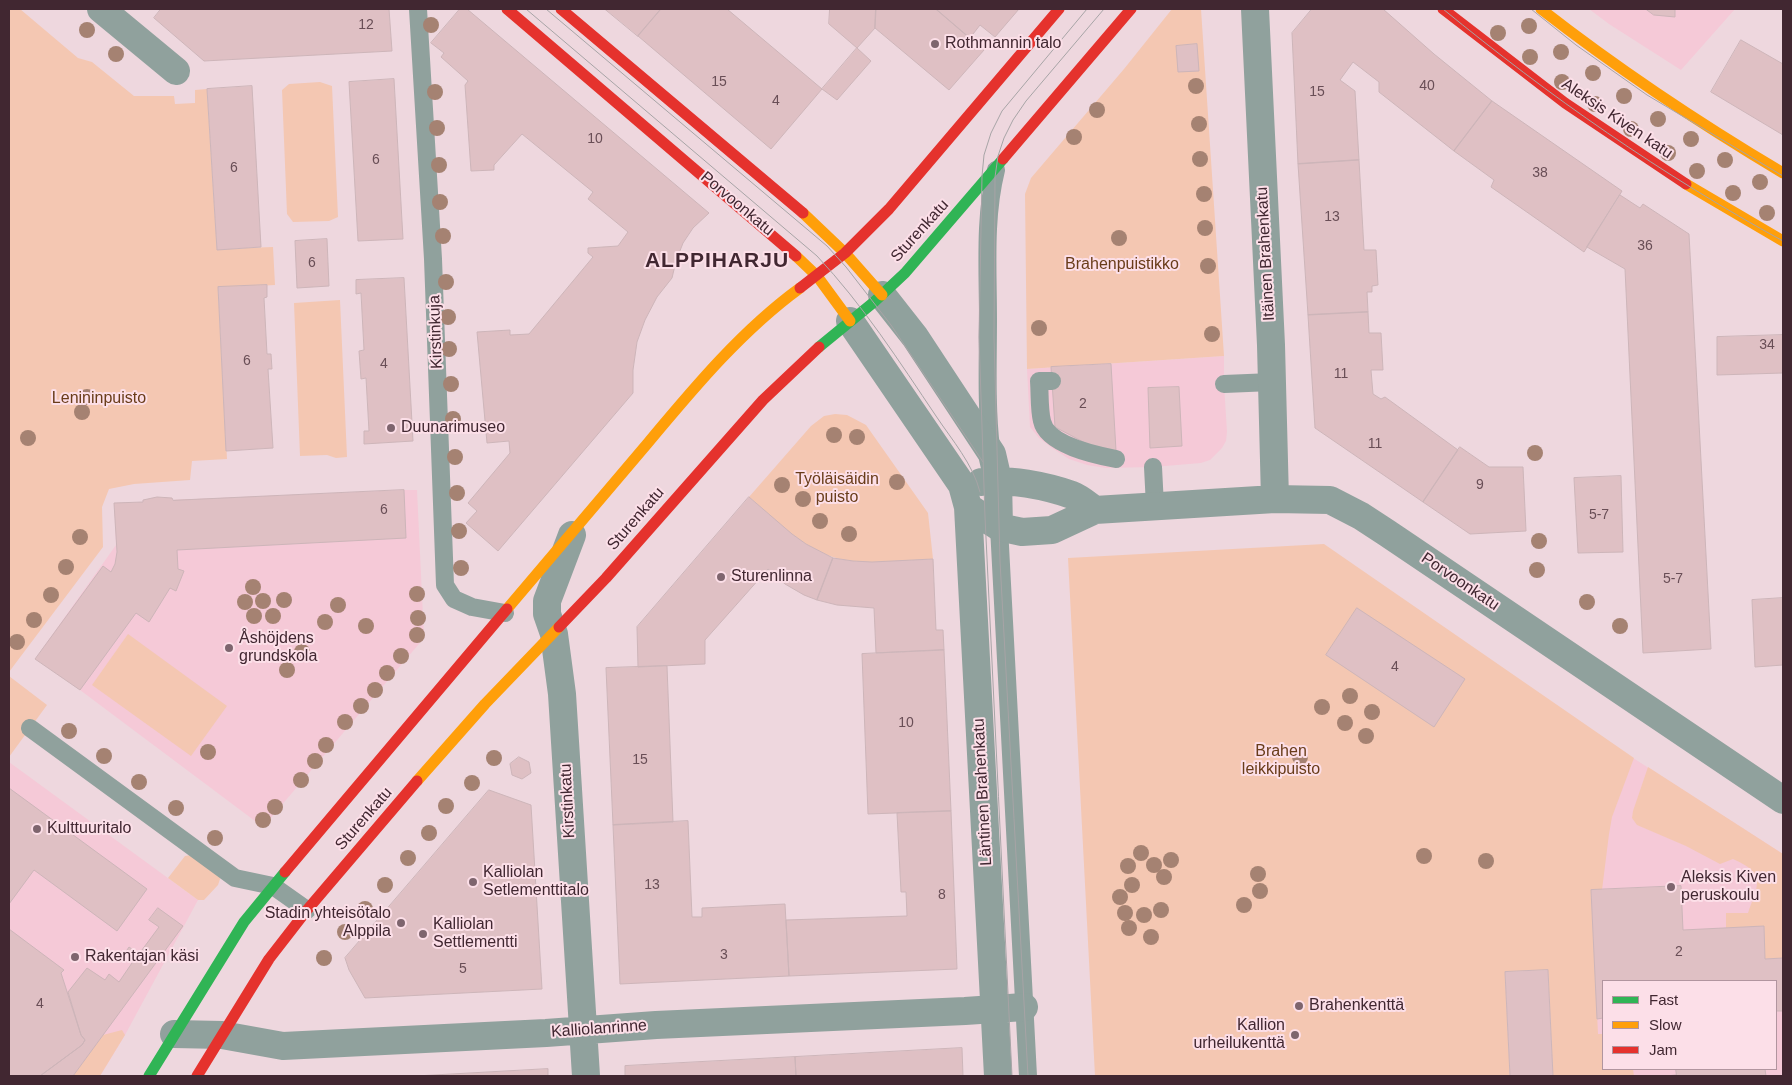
<!DOCTYPE html>
<html>
<head>
<meta charset="utf-8">
<style>
  body { margin:0 }
  #map { position:relative; width:1792px; height:1085px; overflow:hidden; background:#eed7de; font-family:Helvetica,sans-serif }
  canvas { display:block }
  .frame { position:absolute; inset:0; border:10px solid #412731; pointer-events:none }
  .legend { position:absolute; left:1602px; top:980px; width:175px; height:90px; box-sizing:border-box; background:#fcdfe8; border:1px solid #b1959f; margin:0; padding:6px 9px; list-style:none; font-size:15px; color:#412731 }
  .legend li { display:flex; align-items:center; gap:10px; height:25px }
  .legend b { width:25px; border:1px solid #b1959f }
</style>
</head>
<body>
<div id="map">
<canvas width="1792" height="1085"></canvas>
<div class="frame"></div>
<ul class="legend">
<li><b style="height:6px;background:#30b455"></b>Fast</li>
<li><b style="height:6px;background:#ff9f0a"></b>Slow</li>
<li><b style="height:6px;background:#e5322d"></b>Jam</li>
</ul>
</div>
<script>
const context = document.querySelector('canvas').getContext('2d');
context.lineJoin = 'round';
function fill(path, color) {
  context.fillStyle = color;
  context.fill(path, 'evenodd');
}
function stroke(path, color, width, dash) {
  context.strokeStyle = color;
  context.lineWidth = width;
  context.lineCap = dash ? 'butt' : 'round';
  context.setLineDash(dash || []);
  context.stroke(path);
}
function write(font, color, halo, rows, align = 'center') {
  context.font = font + ' Helvetica,sans-serif';
  context.lineWidth = 4;
  context.setLineDash([]);
  context.textBaseline = 'middle';
  context.strokeStyle = halo;
  context.fillStyle = color;
  for (const [text, x, y, turn = 0] of rows) {
    context.save();
    context.translate(x, y);
    context.rotate((+turn || 0) * Math.PI / 180);
    context.textAlign = isNaN(turn) ? turn : align;
    if (halo) context.strokeText(text, 0, 0);
    context.fillText(text, 0, 0);
    context.restore();
  }
}
const built = new Path2D(`
  M1589 9H1735L1681 70 1609 24Z
  M1224 356V384L1227 432 1226 441 1222 448 1210 460 1201 463 1153 467 1106 468 1087 465 1069 459 1052 448 1039 438 1030 427 1027 369Z
  M404 490H417L424 638 263 827 80 690 35 659 116 545 114 503 142 502 143 500 157 497 172 498 173 500Z
  M1630 756 1783 854V1076H1553L1548 970ZM1603 981H1776V1069H1603Z
  M9 762 198 900 125 1035 100 1076H9Z`);
const green = new Path2D(`
  M9 9H20L78 58 92 62 134 96H174L175 104 195 103V90L207 89 217 249 273 247 275 285 218 288 227 459 192 461 190 480 134 484 109 489 102 507 103 547 9 672Z
  M1172 9H1201L1224 356 1027 369 1025 194 1031 178 1124 69Z
  M320 82 332 86 338 217 329 221 293 222 287 214 282 90 289 84Z
  M340 300 347 457 336 458 327 455 300 456 294 303Z
  M835 414 847 415 866 425 928 513 933 559C901 561 864 567 833 557 800 547 774 519 749 497L811 426 824 416Z
  M1324 544 1634 758 1612 817 1609 834 1602 890 1591 891 1598 1034H1603V1069H1633L1634 1076H1553L1548 970 1505 972 1510 1076H1095L1068 558Z
  M128 634 227 706 191 756 92 685Z
  M9 676 47 705 9 757Z
  M1648 767 1783 854V958L1765 959 1764 926 1726 928V913H1748C1758 884 1767 874 1733 859L1720 864 1686 846 1637 825 1632 818 1633 811Z
  M191 855 221 876 218 885 204 900H198L168 878 185 856Z
  M122 1030 125 1035 100 1076H73L103 1035Z`);
const building = new Path2D(`
  M161 9H389L392 51 204 61 154 18Z
  M460 9H467L709 213 693 228 683 243 676 261 672 278 657 297 645 320 637 342 633 370V393L498 551 466 523 477 511 468 503 510 453 509 441 487 443 477 332 510 330V335L529 334 593 257 588 253V248L618 246 628 232 588 199 593 192 522 134 494 165V170L471 171 465 85 468 81 441 57 444 53 431 43Z
  M605 9H661L638 36Z
  M661 9H727L822 89 771 149 638 36Z
  M830 9H876L875 28 857 48 829 24Z
  M876 9H936L984 50 949 90 875 28Z
  M936 9H1019L995 37 980 25 970 38Z
  M1312 9H1383L1434 54 1492 101 1454 151 1379 92V82L1353 62 1340 80 1355 91 1359 160 1298 164 1292 33Z
  M1646 9H1675V17L1654 15Z
  M1741 40 1783 64V135L1711 92Z
  M1197 44 1199 71 1178 72 1176 46Z
  M857 48 871 61 837 100 822 89Z
  M394 79 403 239 358 241 349 82Z
  M252 86 261 247 217 250 207 89Z
  M1492 101 1622 191 1584 252 1491 187 1494 180 1454 151Z
  M1359 160 1364 250H1376L1378 285 1372 286V292H1367L1368 312 1308 315 1298 164Z
  M1620 195 1640 208 1643 204 1689 234 1711 649 1643 653 1625 269 1587 247Z
  M327 239 329 286 297 288 295 241Z
  M404 278 413 441 364 444V431H369L366 378 361 379 359 351 364 350 361 293 356 294V280Z
  M267 285V297L264 298 267 354H271L272 369H268L273 448 226 451 218 287Z
  M1368 312 1369 333H1381L1383 370H1371L1373 394 1381 399 1385 397 1458 450 1423 502 1315 428 1308 315Z
  M1783 335V373L1717 375V337Z
  M1111 364 1116 451 1091 446 1055 427 1051 367Z
  M1179 387 1182 446 1150 448 1148 388Z
  M1460 447 1489 467H1523L1526 531 1470 534 1423 502Z
  M1621 476 1623 552 1578 553 1574 478Z
  M404 490 406 538 177 550 178 569 184 571 176 591 170 588 149 622 136 613 80 690 35 659 103 566 111 572 115 564 117 552 114 503 143 502V500L157 497 172 498 173 500Z
  M749 497 792 534 806 544 833 558 817 600 804 595 785 584 768 569 705 640V664L638 667 637 627Z
  M833 558 853 561 872 562 933 559 936 630H943L944 650 876 653 874 608 837 605 817 600Z
  M1783 598V665L1755 667 1752 600Z
  M1357 608 1465 679 1434 727 1326 655Z
  M944 650 951 811 868 814 862 654Z
  M667 666 673 822 613 825 606 668Z
  M519 757 529 762 531 773 522 779 512 775 510 764Z
  M9 788 147 889 117 931 34 870 9 904Z
  M489 790 531 805 542 989 365 998 349 970 345 958Z
  M951 811 957 969 789 976 786 920 907 916 906 892H901L897 813Z
  M688 821 692 917H702V908L785 904 789 976 620 984 613 825Z
  M1681 886 1683 930 1764 926 1765 959 1783 958V1011H1776V981H1603V1018L1597 1019 1591 890Z
  M158 908 183 926 73 1076H40L82 1045 85 1040 81 1035 68 992 87 968 105 980 109 974 119 982 134 960 125 953 129 947 139 954 159 927 149 920Z
  M9 929 64 970 61 973 81 1035 85 1040 82 1045 40 1076H9Z
  M1548 970 1553 1076H1510L1505 972Z
  M962 1048 963 1076H796L795 1057Z
  M795 1057 796 1076H625V1066Z
  M548 1069V1076H416Z
  M1676 1069H1765L1766 1076H1666L1676 1075Z`);
const lane = new Path2D(`
  M418 9 433 259 445 585 454 599 472 607 505 613
  M1052 381H1039C1040 394 1039 409 1042 421 1047 445 1096 455 1116 459
  M1224 384 1272 382
  M991 448C986 406 988 362 988 319 988 269 984 218 996 170
  M1153 467 1155 506
  M999 527 1028 1076
  M30 728 235 878 273 886 307 910`);
const street = new Path2D(`
  M101 9 176 71
  M1255 9 1271 345 1275 499
  M882 295 915 337 992 454 998 480 999 527
  M850 321 962 485 968 507 998 1076
  M981 482C1007 478 1047 486 1072 495 1080 498 1088 505 1095 510
  M968 507 999 527 1022 532 1052 530 1095 510 1275 499 1330 500 1361 516 1387 533 1783 800
  M572 535 547 601V614L554 634 562 694 586 1076
  M174 1034 222 1035 283 1046 546 1033 656 1025 965 1011 1024 1007`);
const fast = new Path2D(`
  M819 347 874 302 905 273 1003 159
  M149 1076 244 922 285 872`);
const slow = new Path2D(`
  M1541 9C1618 69 1699 123 1783 173
  M1686 184 1783 241
  M803 213 845 253 882 295
  M796 256 817 276 850 321
  M507 609C554 554 600 499 647 444 693 389 741 331 800 288
  M417 781 485 704 559 627`);
const jam = new Path2D(`
  M507 9 796 256
  M561 9 803 213
  M1443 9 1565 103 1686 184
  M1003 159 1131 9
  M800 288 845 253 889 209 1059 9
  M559 627 606 578 763 400 819 347
  M285 872 507 609
  M197 1076 269 959 307 910 417 781`);
const tram = new Path2D(`
  M526 9 817 256C863 305 899 361 936 416 952 440 973 464 980 492
  M546 9 827 246 846 267 891 325 983 462
  M1443 9C1549 96 1662 175 1783 241
  M1531 9 1576 45 1647 95 1783 176
  M1012 1076 985 517 979 337 982 176 984 155 991 133 1002 111 1087 9
  M1028 1076 1000 561 994 337 995 177 998 156 1004 138 1013 120 1026 101 1104 9`);
const trees = [
  [431,25],
  [1529,26],
  [87,30],
  [1498,33],
  [1561,52],
  [116,54],
  [1530,57],
  [1593,73],
  [1562,82],
  [1196,86],
  [435,92],
  [1624,96],
  [1595,104],
  [1097,110],
  [1658,119],
  [1199,124],
  [437,128],
  [1631,129],
  [1074,137],
  [1691,139],
  [1668,153],
  [1200,159],
  [1725,160],
  [439,165],
  [1697,171],
  [1760,182],
  [1733,193],
  [1204,194],
  [440,202],
  [1767,213],
  [1205,228],
  [443,236],
  [1119,238],
  [1208,266],
  [446,282],
  [448,317],
  [1039,328],
  [1212,334],
  [449,349],
  [451,384],
  [87,397],
  [82,412],
  [453,419],
  [834,435],
  [857,437],
  [28,438],
  [1535,453],
  [455,457],
  [897,482],
  [782,485],
  [457,493],
  [803,499],
  [820,521],
  [459,531],
  [849,534],
  [80,537],
  [1539,541],
  [66,567],
  [461,568],
  [1537,570],
  [253,587],
  [417,594],
  [51,595],
  [284,600],
  [263,601],
  [245,602],
  [1587,602],
  [338,605],
  [254,616],
  [273,616],
  [418,618],
  [34,620],
  [325,622],
  [366,626],
  [1620,626],
  [417,635],
  [17,642],
  [302,652],
  [401,656],
  [287,670],
  [387,673],
  [375,690],
  [1350,696],
  [361,706],
  [1322,707],
  [1372,712],
  [345,722],
  [1345,723],
  [69,731],
  [1366,736],
  [326,745],
  [208,752],
  [104,756],
  [1300,757],
  [494,758],
  [315,761],
  [301,780],
  [139,782],
  [472,783],
  [446,806],
  [275,807],
  [176,808],
  [263,820],
  [429,833],
  [215,838],
  [1141,853],
  [1424,856],
  [408,858],
  [1171,860],
  [1486,861],
  [1154,865],
  [1128,866],
  [1258,874],
  [1164,877],
  [385,885],
  [1132,885],
  [1260,891],
  [1120,897],
  [1244,905],
  [365,909],
  [1161,910],
  [1125,913],
  [1144,915],
  [1129,928],
  [345,932],
  [1151,937],
  [324,958]
];
const markers = [
  [935,44,5,"#7e656e"],
  [391,428,5,"#7e656e"],
  [721,577,5,"#7e656e"],
  [229,648,5,"#7e656e"],
  [37,829,5,"#7e656e"],
  [473,882,5,"#7e656e"],
  [1671,887,5,"#7e656e"],
  [401,923,5,"#7e656e"],
  [423,934,5,"#7e656e"],
  [75,957,5,"#7e656e"],
  [1299,1006,5,"#7e656e"],
  [1295,1035,5,"#7e656e"]
];
const numberNames = [
  ["12",366,25],
  ["15",719,82],
  ["40",1427,86],
  ["15",1317,92],
  ["4",776,101],
  ["10",595,139],
  ["6",376,160],
  ["6",234,168],
  ["38",1540,173],
  ["13",1332,217],
  ["36",1645,246],
  ["6",312,263],
  ["34",1767,345],
  ["6",247,361],
  ["4",384,364],
  ["11",1341,374],
  ["2",1083,404],
  ["11",1375,444],
  ["9",1480,485],
  ["6",384,510],
  ["5-7",1599,515],
  ["5-7",1673,579],
  ["4",1395,667],
  ["10",906,723],
  ["15",640,760],
  ["13",652,885],
  ["8",942,895],
  ["2",1679,952],
  ["3",724,955],
  ["5",463,969],
  ["4",40,1004]
];
const poiNames = [
  ["Rothmannin talo",945,44],
  ["Duunarimuseo",401,428],
  ["Sturenlinna",731,577],
  ["Åshöjdens",239,639],
  ["grundskola",239,657],
  ["Kulttuuritalo",47,829],
  ["Kalliolan",483,873],
  ["Setlementtitalo",483,891],
  ["Aleksis Kiven",1681,878],
  ["peruskoulu",1681,896],
  ["Stadin yhteisötalo",391,914,"right"],
  ["Alppila",391,932,"right"],
  ["Kalliolan",433,925],
  ["Settlementti",433,943],
  ["Rakentajan käsi",85,957],
  ["Brahenkenttä",1309,1006],
  ["Kallion",1285,1026,"right"],
  ["urheilukenttä",1285,1044,"right"]
];
const streetNames = [
  ["Aleksis Kiven katu",1617,119,34],
  ["Porvoonkatu",737,204,40],
  ["Sturenkatu",920,231,-48],
  ["Itäinen Brahenkatu",1266,254,-93],
  ["Kirstinkuja",436,332,-92],
  ["Sturenkatu",636,519,-49],
  ["Porvoonkatu",1460,582,34],
  ["Läntinen Brahenkatu",983,792,-93],
  ["Kirstinkatu",568,801,-93],
  ["Sturenkatu",364,819,-49],
  ["Kalliolanrinne",599,1029,-4]
];
const parkNames = [
  ["Brahenpuistikko",1122,265],
  ["Lenininpuisto",99,399],
  ["Työläisäidin",837,480],
  ["puisto",837,498],
  ["Brahen",1281,752],
  ["leikkipuisto",1281,770]
];
const districtNames = [
  ["ALPPIHARJU",717,261]
];
fill(built, '#f5c9d7');
fill(green, '#f4c7b2');
fill(building, '#dfc0c4');
stroke(building, '#cdb5b9', 1);
stroke(lane, '#90a19d', 18);
stroke(street, '#90a19d', 28);
stroke(fast, '#30b455', 11);
stroke(slow, '#ff9f0a', 11);
stroke(jam, '#e5322d', 11);
stroke(tram, '#a7a4a6', 1);
context.fillStyle = '#a58272';
for (const [x, y] of trees) {
  context.beginPath();
  context.arc(x, y, 8, 0, 2 * Math.PI);
  context.fill();
}
for (const [x, y, r, color] of markers) {
  const dot = new Path2D();
  dot.arc(x, y, r, 0, 2 * Math.PI);
  context.fillStyle = color;
  context.fill(dot);
  stroke(dot, '#fcdfe8', 2);
}
write('14px', '#694e56', null, numberNames);
write('16px', '#412731', '#fcdfe8', poiNames, 'left');
write('16px', '#412731', '#fcdfe8', streetNames);
write('16px', '#693c19', '#fcdfe8', parkNames);
context.letterSpacing = '1px';
write('bold 21px', '#412731', '#fcdfe8', districtNames);
context.letterSpacing = '0px';
</script>
</body>
</html>
